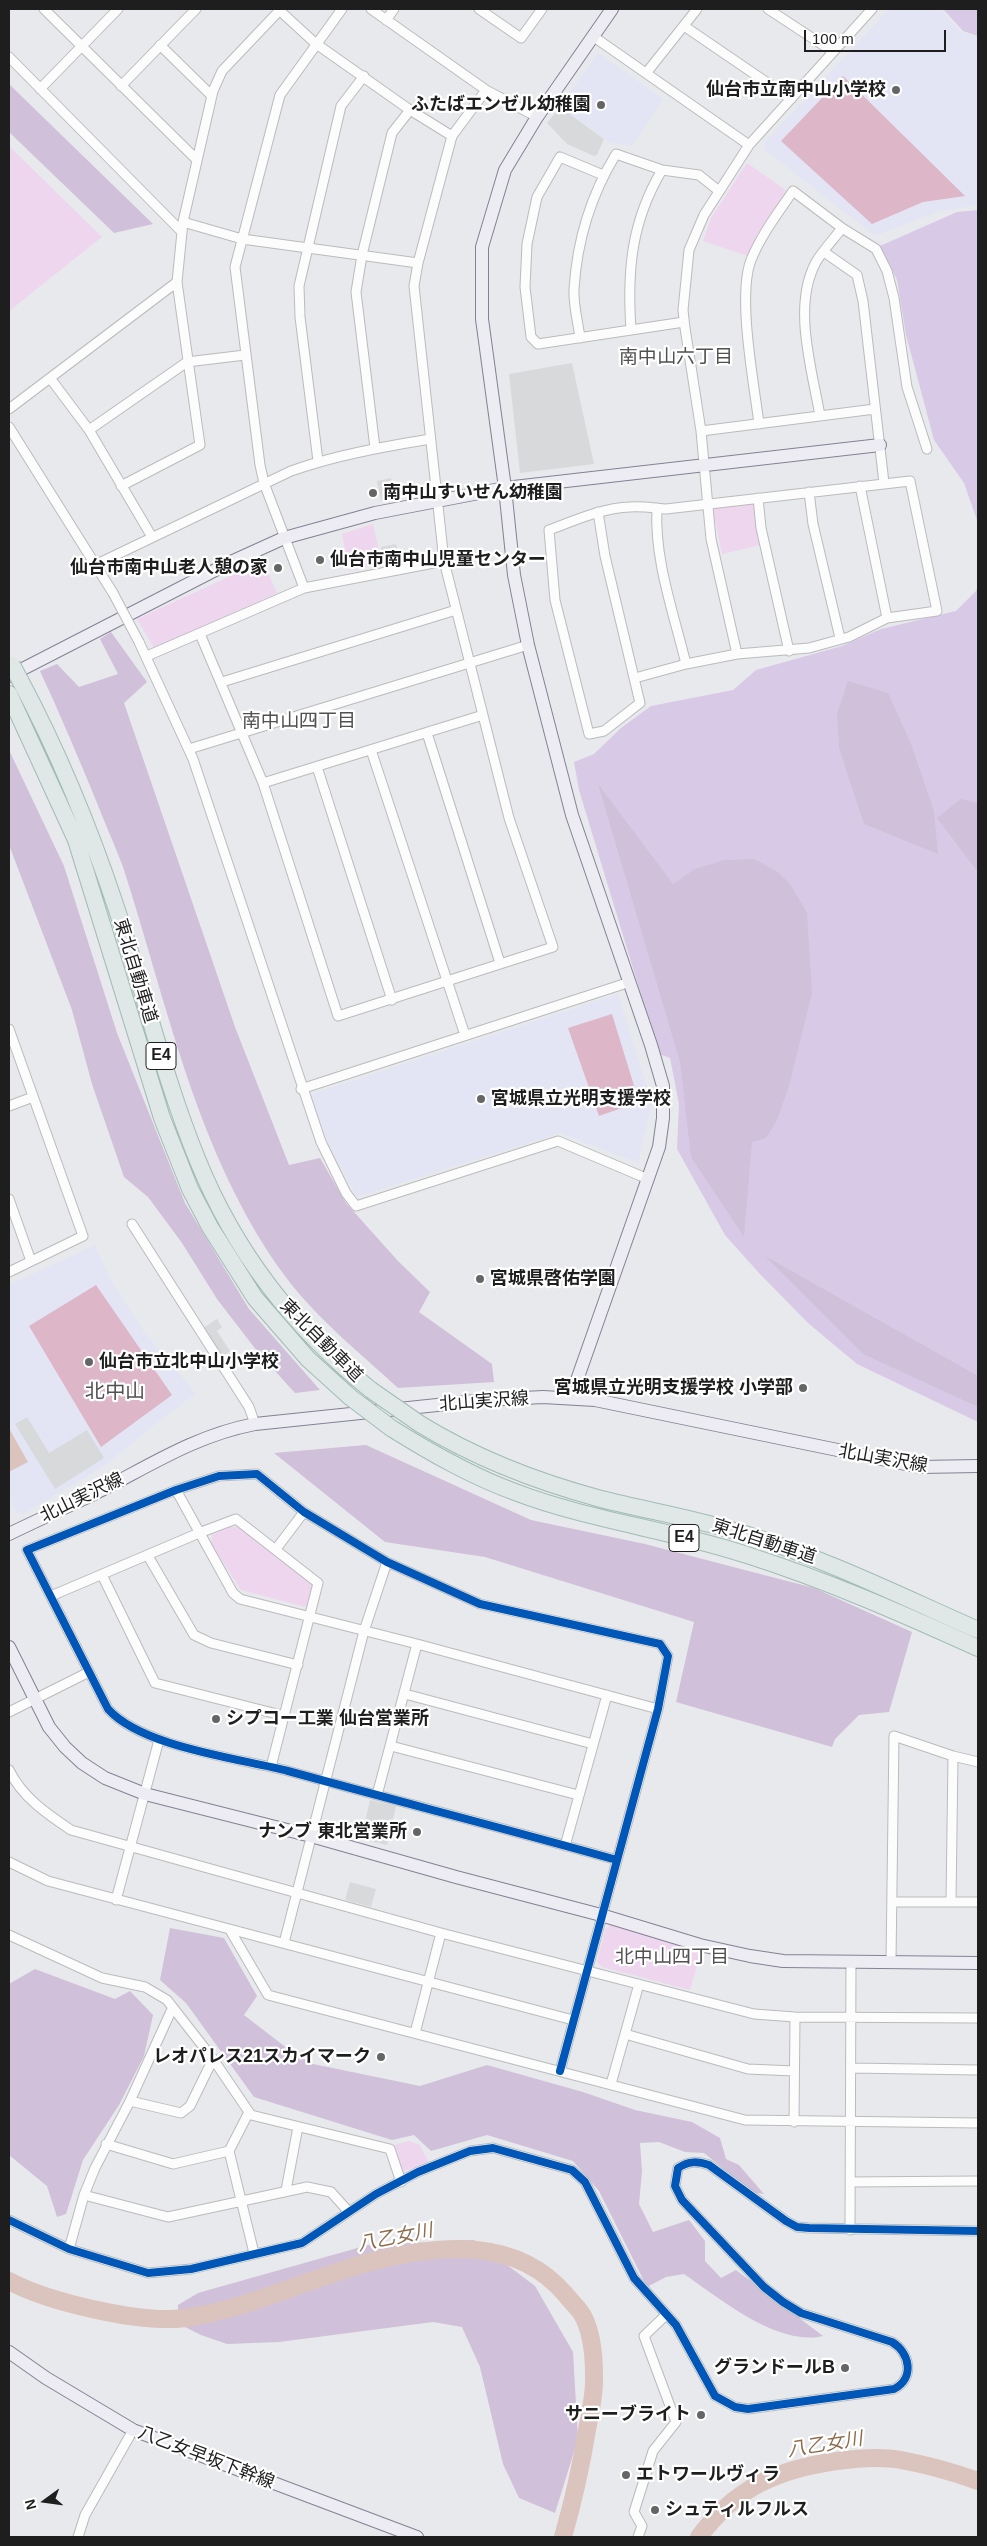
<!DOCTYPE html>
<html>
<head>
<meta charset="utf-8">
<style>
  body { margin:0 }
  #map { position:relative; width:987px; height:2546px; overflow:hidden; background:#e8e9ec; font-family:Arial,sans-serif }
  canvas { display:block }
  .frame { position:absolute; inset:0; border:10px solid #1e1e1e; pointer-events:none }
  .north { position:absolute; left:20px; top:2476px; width:50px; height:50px; -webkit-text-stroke:4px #fff; paint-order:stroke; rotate:256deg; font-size:14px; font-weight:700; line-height:20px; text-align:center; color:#1e1e1e }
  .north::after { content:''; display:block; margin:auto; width:18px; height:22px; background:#1e1e1e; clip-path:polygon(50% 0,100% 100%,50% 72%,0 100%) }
  .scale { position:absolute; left:804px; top:30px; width:142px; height:22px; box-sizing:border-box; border:2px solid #1e1e1e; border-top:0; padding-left:6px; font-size:15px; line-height:18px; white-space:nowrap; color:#1e1e1e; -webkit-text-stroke:4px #fff; paint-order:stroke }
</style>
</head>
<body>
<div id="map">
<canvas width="987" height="2546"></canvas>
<div class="frame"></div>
<div class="north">N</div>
<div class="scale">100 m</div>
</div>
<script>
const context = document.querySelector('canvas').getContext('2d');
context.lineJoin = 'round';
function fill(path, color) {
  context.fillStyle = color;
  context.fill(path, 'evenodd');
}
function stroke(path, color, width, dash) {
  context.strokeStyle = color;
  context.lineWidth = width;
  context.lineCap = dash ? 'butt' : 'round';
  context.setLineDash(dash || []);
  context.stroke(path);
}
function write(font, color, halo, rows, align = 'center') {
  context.font = font + ' Arial,"Noto Sans JP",sans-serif';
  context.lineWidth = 4.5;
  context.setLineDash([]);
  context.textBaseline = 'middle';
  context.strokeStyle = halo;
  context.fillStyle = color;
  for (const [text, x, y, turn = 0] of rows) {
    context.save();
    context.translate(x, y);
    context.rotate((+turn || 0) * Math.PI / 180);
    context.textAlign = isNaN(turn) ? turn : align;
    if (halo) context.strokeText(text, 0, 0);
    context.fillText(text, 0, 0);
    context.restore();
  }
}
const education = new Path2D(`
  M889 9H940L962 32 978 37V205L937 212 875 236 765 150 764 143Z
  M598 53 663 99 632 146 611 143 560 106Z
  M618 994 652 1103 638 1163 560 1133 357 1197 331 1149 309 1095Z
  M95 1245 112 1283 143 1330 196 1394 165 1416 103 1467 23 1514 17 1512 9 1499V1285Z`);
const grass = new Path2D(`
  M943 9H978V36L963 31Z
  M978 210V523L964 483 934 440 906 335 897 280 880 246 957 212Z
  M978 585V1422L857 1364 808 1323 759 1273 725 1235 677 1149 679 1104 670 1058 659 1054 579 790 574 762 594 754 621 728 651 706 733 690 756 670 842 646 881 629 956 611 976 591Z`);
const forest = new Path2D(`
  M9 84 153 224 114 233 9 132Z
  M111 632 147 682 124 703 235 1027 289 1165 320 1158 346 1203 398 1261 430 1292 419 1312 492 1364 494 1382 398 1388C359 1352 317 1319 285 1276 197 1156 168 1006 123 867 115 845 105 824 97 803 79 759 60 714 40 671L57 664 79 687 118 674 100 639Z
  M848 681 888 693 911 744 934 811 938 854 864 824 839 748 837 714Z
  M9 750 64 866 117 1033 185 1203 249 1309 320 1390 295 1393 257 1351 217 1299 182 1243 148 1197 124 1177 92 1084 72 1010 9 845Z
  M598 784 673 884 695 869 724 860 754 859 778 872 791 885 807 913 812 993 789 1086 777 1120 766 1138 752 1142 744 1237 691 1157 680 1062Z
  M961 799 978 803V872L937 818Z
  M765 1256 978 1376V1407L863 1354Z
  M366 1445 531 1520 645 1544 814 1588 912 1632 889 1712 859 1715 835 1739 832 1747 676 1702 694 1622 485 1557 385 1542 274 1453Z
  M170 1928 224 1938 257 1996 244 2015 288 2049 313 2064 420 2086 487 2065 583 2092 635 2110 692 2122 720 2138 726 2159 739 2165 764 2194 755 2193 745 2186 704 2153 685 2152 659 2142 640 2143 642 2171 639 2204 653 2232 689 2220 705 2241V2261L721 2278 736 2270 823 2336C778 2347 719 2298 684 2274L666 2277 647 2287 599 2191 573 2161 487 2135 431 2151 414 2135 392 2140 254 2097 186 2003 160 1980Z
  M35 1969 115 1999 130 1991 153 2015 144 2056 119 2105 83 2160 66 2214 57 2217 47 2186 9 2155V1984Z
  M474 2240 535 2286 573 2352 578 2439 555 2513 519 2498 503 2464 480 2367 462 2327 433 2322 279 2342 227 2344 201 2335 181 2325 178 2319V2305L198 2293 368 2245Z`);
const park = new Path2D(`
  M9 146 102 237 9 311Z
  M747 163 787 191 757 234 748 256 703 241 711 218Z
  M753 503 761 545 722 554 713 509 716 505Z
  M373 524 382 564 349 571 342 534Z
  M263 561 277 593 154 648 137 619Z
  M231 1527H238L312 1580 311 1603 305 1607 241 1590 211 1544 212 1535Z
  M610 1925 701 1951 690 1990 602 1967 597 1962 605 1930Z
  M409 2141 420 2145 429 2163 401 2172 394 2145Z`);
const pitch = new Path2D(`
  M843 76 965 196 923 202 872 224 781 141Z
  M612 1014 639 1102 599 1116 568 1028Z
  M96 1285 172 1395 101 1447 29 1326Z`);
const parking = new Path2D(`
  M560 107 604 139 597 155 594 156 567 144 547 123Z
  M572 363 594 464 520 473 509 374Z
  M391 478 395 498 381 501 377 481Z
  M396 544 401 564 386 568 381 547Z
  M217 1319 222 1327 217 1331 230 1351 222 1357 203 1328Z
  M27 1417 49 1453 87 1430 104 1458 55 1489 15 1424Z
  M370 1800 396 1806 387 1845 361 1839Z
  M350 1882 376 1889 371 1907 345 1900Z`);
const water = new Path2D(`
  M10 1430 28 1462 9 1472V1431Z`);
const river = new Path2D(`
  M9 2281C48 2302 141 2324 185 2318 250 2309 311 2277 374 2261 441 2244 517 2237 566 2295 571 2302 581 2310 584 2318 592 2334 594 2358 594 2376 595 2394 590 2413 587 2430 581 2467 573 2502 563 2537
  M699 2537C735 2488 778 2469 837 2461 858 2458 880 2456 901 2460 928 2465 953 2472 978 2481`);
const street = new Path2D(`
  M44 9 197 160
  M278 9 315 43 410 110 452 136
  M371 9 486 90 537 117
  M479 9 521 38 542 9
  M768 9 832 51
  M386 20 394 9
  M684 26 791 99
  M594 37 749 145
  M160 45 212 96
  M9 57 182 232
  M647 72 697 9
  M121 86 196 9
  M40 89 118 9
  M603 175 560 157 537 197 527 244 525 287 531 337 538 344 684 322
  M183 222 242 239 418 263
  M824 252 857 275 863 301 884 483
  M631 330C627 271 631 222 662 170
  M580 338C578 322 573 304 574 289 577 241 591 195 616 154L662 170 699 175 719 191
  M50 378 89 430 152 537
  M9 409 177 282
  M820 416C812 369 792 306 816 262 823 250 834 239 842 228
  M759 424C754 383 737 296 751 260 761 235 778 213 793 191L842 228 876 249 887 271 894 298 907 387 927 449
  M9 427 113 593
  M89 430 187 362 245 355
  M701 431 875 409
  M375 448 356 292 362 255 392 133 410 110
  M318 461 300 317 299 286 341 106 364 76
  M121 486 200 445 177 282 183 222 213 91 222 71 279 11
  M860 486 887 618
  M809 492 813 524 840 638
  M758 498 761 528 789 651
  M657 508C654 560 674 614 686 664
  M598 512 605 556 640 703 604 731 589 734 555 600 549 530C576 520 602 508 630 507 641 506 654 508 666 509L910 481 937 611 887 618 849 637 809 648 737 654 686 664 635 678
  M95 565 291 471C336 455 383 447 430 439
  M304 588 264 483 260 465 235 267 280 95 342 9
  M200 634 263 783 338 1016 553 947 509 818 444 561 414 286 418 263 452 136 486 90
  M139 642 193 759 321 1142 346 1193 356 1206 558 1141 648 1179
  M737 654 711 539 701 431 685 328 683 310 689 250 704 215 749 145 872 9
  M147 656 304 588 444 561
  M222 682 456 610
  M427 733 500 963
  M189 749 528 645
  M371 750 465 1035
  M317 767 392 1000
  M263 783 483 715
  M9 1029 83 1236 9 1272
  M301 1089 630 982
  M9 1106 33 1097
  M9 1199 31 1261
  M132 1224 249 1407 255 1424
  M176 1490 233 1593 240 1599 417 1644 658 1709
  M276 1549 304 1512
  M148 1556 194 1635 211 1643 298 1665
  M102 1575 155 1683 285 1716
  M51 1596 199 1533 236 1519 318 1583 271 1767
  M405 1694 593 1744
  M9 1712 89 1672
  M391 1746 578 1795
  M9 1770C22 1797 47 1814 71 1830L441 1933 754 2014 795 2017 978 2018
  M377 1795 417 1644
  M565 1846 607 1695
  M9 1862 48 1881 573 2020
  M116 1900 159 1740
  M892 1902H978
  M951 1902 953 1756
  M230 1930 268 1995 745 2120 978 2123
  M9 1935 102 1978 145 1987 167 2000 213 2059 251 2115 390 2149 401 2182
  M284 1943 364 1631 387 1562
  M891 1961 894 1736 953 1756 978 1762
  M415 2033 441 1933
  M625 2034 748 2069 794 2071
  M851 2068 978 2070
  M560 2071 658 1709 668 1656 660 1644 480 1604 387 1562 304 1512 257 1474 219 1476 176 1490 27 1550 108 1709C142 1747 237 1758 288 1771 397 1801 507 1829 617 1860
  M611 2084 639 1984
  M130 2101 181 2113 190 2106 213 2059
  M249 2112 229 2151 254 2253
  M794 2122 795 2017
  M106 2144 173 2164 229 2151
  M850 2182 978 2181
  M286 2190 298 2127
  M84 2195 168 2217 307 2187 331 2192 348 2211
  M9 2220 69 2249 148 2273 191 2269 302 2243 376 2194 418 2172 470 2151 493 2148 572 2170 585 2182 634 2278 676 2325 715 2396 735 2407 748 2409 894 2389C915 2378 910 2353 892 2342L801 2313 783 2302 764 2287 682 2200 675 2186 678 2168C689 2161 697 2161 709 2165L786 2221 797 2227 809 2228 978 2231
  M850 2230 851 1961
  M69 2249 84 2195 95 2168 130 2101 172 2009
  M78 2537 85 2515 133 2430
  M638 2537 642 2526 634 2512 653 2451 676 2422 644 2336 666 2315`);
const secondary = new Path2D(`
  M9 676 231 562 284 538 375 513 505 488 880 445
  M571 1397 659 1147 663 1118V1086L651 1045 572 815 528 645 514 575 505 488 482 319V247L505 170 537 117 612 9
  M9 1534C36 1521 64 1508 92 1495 148 1467 193 1436 255 1424L485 1400 543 1397 595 1400 920 1467 978 1466
  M9 1647 49 1727 65 1747 82 1763 105 1778 145 1794 311 1836 456 1877 601 1915 700 1945 750 1956 783 1961 978 1963
  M9 2352 46 2378 133 2430 417 2537`);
const highway = new Path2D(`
  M20 680C59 753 90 829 116 907 144 991 164 1078 198 1161 235 1252 295 1329 371 1390
  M9 694 76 840 162 1118 190 1189 210 1227 255 1298 308 1359 350 1397
  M420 1424C477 1459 538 1482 601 1499 649 1511 698 1519 745 1534 826 1559 901 1596 978 1630
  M391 1428C431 1453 471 1476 515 1492 591 1521 673 1530 750 1556 828 1581 903 1614 978 1648`);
const streetBridge = new Path2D(`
  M113 593 139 642`);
const highwayBridge = new Path2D(`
  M12 665 20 680
  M371 1390 420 1424
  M350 1397 391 1428`);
const cycleway = new Path2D(`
  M560 2071 658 1709 668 1656 660 1644 480 1604 387 1562 304 1512 257 1474 219 1476 176 1490 27 1550 108 1709C142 1747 237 1758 288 1771 397 1801 507 1829 617 1860
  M9 2220 69 2249 148 2273 191 2269 302 2243 376 2194 418 2172 470 2151 493 2148 572 2170 585 2182 634 2278 676 2325 715 2396 735 2407 748 2409 894 2389C915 2378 910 2353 892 2342L801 2313 783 2302 764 2287 682 2200 675 2186 678 2168C689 2161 697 2161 709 2165L786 2221 797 2227 809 2228 978 2231`);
const markers = [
  [896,90,5,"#656566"],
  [601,105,5,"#656566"],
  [373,493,5,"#656566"],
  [320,560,5,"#656566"],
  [278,568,5,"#656566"],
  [481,1099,5,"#656566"],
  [480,1279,5,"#656566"],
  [89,1362,5,"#656566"],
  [803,1388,5,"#656566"],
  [216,1719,5,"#656566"],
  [417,1832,5,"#656566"],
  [381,2057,5,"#656566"],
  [845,2368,5,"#656566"],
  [701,2415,5,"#656566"],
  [626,2475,5,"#656566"],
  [655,2510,5,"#656566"]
];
const shields = [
  [161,1056,30],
  [684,1538,30]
];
const shieldNames = [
  ["E4",161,1056],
  ["E4",684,1538]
];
const poiNames = [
  ["仙台市立南中山小学校",886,90],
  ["ふたばエンゼル幼稚園",591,105],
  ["南中山すいせん幼稚園",383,493,"left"],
  ["仙台市南中山児童センター",330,560,"left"],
  ["仙台市南中山老人憩の家",268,568],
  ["宮城県立光明支援学校",491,1099,"left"],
  ["宮城県啓佑学園",490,1279,"left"],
  ["仙台市立北中山小学校",99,1362,"left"],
  ["宮城県立光明支援学校 小学部",793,1388],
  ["シプコー工業 仙台営業所",226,1719,"left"],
  ["ナンブ 東北営業所",407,1832],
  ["レオパレス21スカイマーク",371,2057],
  ["グランドールB",835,2368],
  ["サニーブライト",691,2415],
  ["エトワールヴィラ",636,2475,"left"],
  ["シュティルフルス",665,2510,"left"]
];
const streetNames = [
  ["東北自動車道",135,971,73],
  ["東北自動車道",321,1341,45],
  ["北山実沢線",484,1402,-4],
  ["北山実沢線",883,1459,10],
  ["北山実沢線",82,1498,-26],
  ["東北自動車道",764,1542,18],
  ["八乙女早坂下幹線",206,2458,21]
];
const neighbourhoodNames = [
  ["南中山六丁目",676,358],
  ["南中山四丁目",299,722],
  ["北中山四丁目",672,1958]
];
const waterNames = [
  ["八乙女川",395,2238,-11],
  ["八乙女川",825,2445,-9]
];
const quarterNames = [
  ["北中山",115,1392]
];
fill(education, '#e4e5f4');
fill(grass, '#d8cae6');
fill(forest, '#d0c0d9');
fill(park, '#eed6ee');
fill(pitch, '#ddb6c7');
fill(parking, '#d8d9da');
fill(water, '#dcc4be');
stroke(river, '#dcc4be', 18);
stroke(street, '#babbbc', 11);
stroke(secondary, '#838294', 14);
stroke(highway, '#a0bcb4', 18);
stroke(street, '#fcfcfc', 9);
stroke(secondary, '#ececf2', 12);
stroke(highway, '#e0e8e7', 16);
stroke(streetBridge, '#babbbc', 11, []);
stroke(highwayBridge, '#a0bcb4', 18, []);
stroke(streetBridge, '#fcfcfc', 9);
stroke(highwayBridge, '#e0e8e7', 16);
stroke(cycleway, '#0057b8', 8);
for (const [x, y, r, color] of markers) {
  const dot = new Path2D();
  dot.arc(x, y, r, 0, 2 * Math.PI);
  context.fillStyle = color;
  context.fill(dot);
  stroke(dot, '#fff', 2);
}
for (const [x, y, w] of shields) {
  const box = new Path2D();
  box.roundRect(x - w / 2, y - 13.5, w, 27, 4);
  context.fillStyle = '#fff';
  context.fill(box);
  stroke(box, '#1e1e1e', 1);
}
write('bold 16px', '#1e1e1e', null, shieldNames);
write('bold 18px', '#1e1e1e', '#fff', poiNames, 'right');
write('18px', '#1e1e1e', '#fff', streetNames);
write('19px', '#515151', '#fff', neighbourhoodNames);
write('italic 19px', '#8d6c4c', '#fff', waterNames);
write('20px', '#515151', '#fff', quarterNames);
</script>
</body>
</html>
